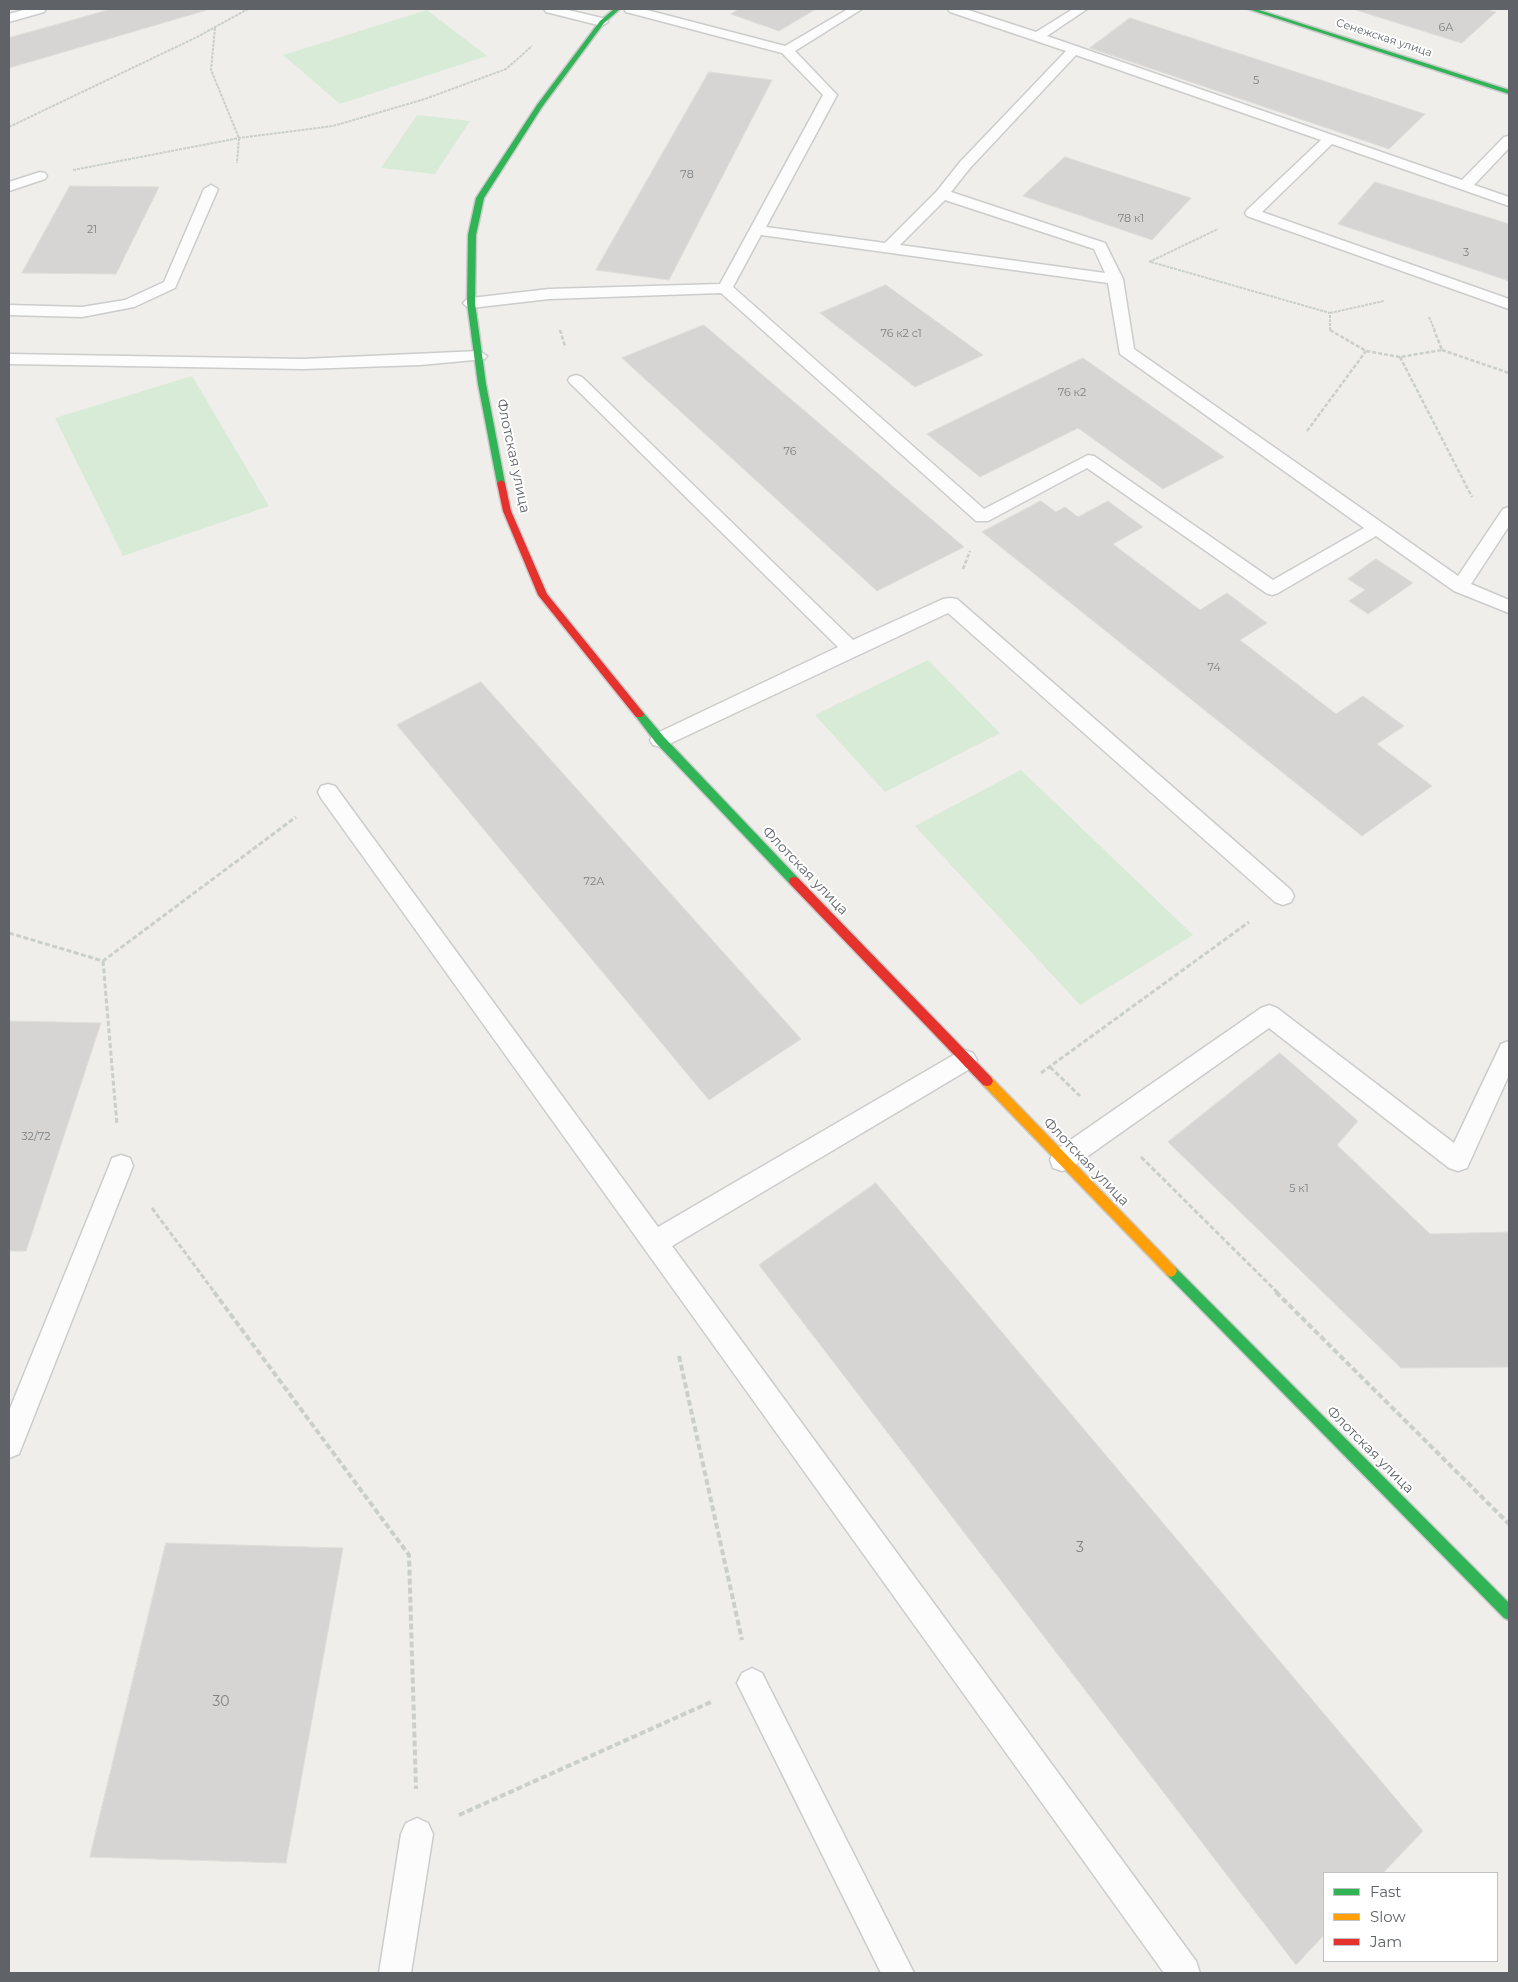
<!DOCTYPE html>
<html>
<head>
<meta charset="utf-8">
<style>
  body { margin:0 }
  #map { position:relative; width:1518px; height:1982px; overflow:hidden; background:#efeeea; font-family:Montserrat,sans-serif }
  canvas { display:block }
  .frame { position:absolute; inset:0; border:10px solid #5f6368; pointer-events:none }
  .legend { position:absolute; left:1323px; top:1872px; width:175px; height:90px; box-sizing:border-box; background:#fff; border:1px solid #bfc1c3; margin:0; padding:6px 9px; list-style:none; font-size:15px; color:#5f6368 }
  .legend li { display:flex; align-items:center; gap:10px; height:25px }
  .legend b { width:25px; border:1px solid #bfc1c3 }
</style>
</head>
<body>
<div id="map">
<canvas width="1518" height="1982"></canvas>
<div class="frame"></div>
<ul class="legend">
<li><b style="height:6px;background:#30b455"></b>Fast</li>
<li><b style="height:6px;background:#ff9f0a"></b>Slow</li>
<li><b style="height:6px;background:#e5322d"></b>Jam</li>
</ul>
</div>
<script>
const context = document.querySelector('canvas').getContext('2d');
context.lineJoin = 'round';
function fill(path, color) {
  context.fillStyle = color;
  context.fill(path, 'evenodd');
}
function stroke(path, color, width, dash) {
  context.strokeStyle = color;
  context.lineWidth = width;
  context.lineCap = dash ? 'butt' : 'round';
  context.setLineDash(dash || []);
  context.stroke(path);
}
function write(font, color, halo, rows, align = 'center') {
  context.font = font + ' Montserrat,sans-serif';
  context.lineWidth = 4;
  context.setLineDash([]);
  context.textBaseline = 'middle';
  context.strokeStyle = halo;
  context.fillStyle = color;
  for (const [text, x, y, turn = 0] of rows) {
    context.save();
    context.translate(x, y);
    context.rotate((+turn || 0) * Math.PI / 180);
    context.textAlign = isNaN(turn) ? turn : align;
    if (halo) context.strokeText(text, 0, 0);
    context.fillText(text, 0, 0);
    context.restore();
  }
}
const green = new Path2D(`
  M427 10 487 56 340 104 283 55Z
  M417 115 470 121 435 174 381 168Z
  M192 376 269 506 123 556 55 418Z
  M928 660 1000 733 885 792 815 715Z
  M1021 770 1193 935 1080 1005 915 826Z`);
const building = new Path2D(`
  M112 9 207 10 9 68V38Z
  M739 9H816L779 31 731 14Z
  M1353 9H1484L1496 12 1462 43Z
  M1130 18 1425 114 1389 149 1090 48Z
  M709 72 772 80 669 280 596 270Z
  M1065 157 1191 198 1152 240 1023 196Z
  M1375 182 1509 224V281L1338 224Z
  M70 186 159 187 116 274 22 273Z
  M886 285 983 355 915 387 820 313Z
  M704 325 964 547 877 591 622 358Z
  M1083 358 1224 457 1163 489 1078 428 980 477 927 434Z
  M1041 501 1056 512 1065 507 1078 517 1108 501 1143 527 1113 544 1200 610 1227 593 1267 623 1240 640 1336 714 1363 696 1404 726 1377 744 1432 786 1362 836 982 532Z
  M1376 559 1413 583 1368 614 1349 601 1365 590 1348 579Z
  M481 682 801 1039 709 1100 397 725Z
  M9 1021 101 1023 26 1251H9Z
  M1280 1053 1358 1121 1337 1145 1430 1234 1509 1232V1367L1401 1368 1168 1142Z
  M876 1183 1423 1831 1383 1873H1324V1935L1296 1965 759 1265Z
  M166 1543 343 1548 286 1863 90 1857Z`);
const pathFar3 = new Path2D(`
  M215 28 211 70 239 138 237 163
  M9 127 197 37 248 9
  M73 170 239 138 333 126 425 99 506 69 532 46
  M1149 262 1218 229
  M1151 262 1330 313V330L1332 331
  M1330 313 1384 301
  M1429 317 1435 331`);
const pathFar2 = new Path2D(`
  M560 330 565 346
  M1330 330 1366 351 1400 357 1442 350 1434 330
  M1442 350 1509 373
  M1400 357 1472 497
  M1307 431 1366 351
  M963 569 970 551`);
const pathFar1 = new Path2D(`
  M9 933 103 961 296 817
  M103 961 117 1125
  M1050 1067 1080 1096
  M1041 1073 1249 922
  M1141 1157 1278 1293
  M152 1208 215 1293`);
const path = new Path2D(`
  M214 1292 409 1555 416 1789
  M1276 1292 1509 1524
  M679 1356 742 1640
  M459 1815 711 1702`);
const lane = new Path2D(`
  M27 9H46L44 12 9 22V14Z
  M544 9H564L606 19 608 22 602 26 546 12Z
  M624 9H643L785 46 848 9H862L795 51 837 95 766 227 885 243 937 191 960 162 1066 51 950 12 948 9H965L1036 32 1073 9H1087L1047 36 1462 180 1504 137 1509 136V148L1474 185 1509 197V206L1332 144 1262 212 1509 299V309L1247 216 1245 213 1247 210 1321 140 1076 55 970 168 951 192 1105 243 1123 279 1134 349 1458 576 1503 509 1509 507V526L1471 584 1509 600V613L1454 591 1376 536 1278 593 1272 595 1266 593 1087 468 988 521H976L721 293 549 299 471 308 466 306 463 303 466 300 471 298 549 289 720 284 823 95 782 53 626 12ZM945 200 1094 249 1105 273 900 245ZM761 235 1108 283 1120 354 1364 528 1273 580 1094 456 1088 455 984 509 733 287Z
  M40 172 45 173 47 176 45 179 9 191V182Z
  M211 185 218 189 175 288 134 307 82 317 9 315V305L82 307 125 300 164 282 204 189Z
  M479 351 487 356 485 359 420 365 303 369 9 364V354L303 359Z
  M576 375 582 377 853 640 943 599 950 598 957 599 1291 890 1294 896 1291 902 1283 905 1275 902 948 613 667 745 660 747 653 745 650 740 653 735 838 647 570 383 568 380 570 377Z
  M328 784 335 786 658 1227 957 1053 965 1050 973 1053 977 1060 973 1067 672 1246 1196 1961 1200 1973H1164L321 798 318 792 321 786Z
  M1269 1005 1277 1008 1454 1143 1501 1044 1509 1041V1075L1467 1168 1458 1171 1449 1168 1269 1028 1071 1168 1062 1171 1053 1168 1050 1160 1053 1152 1261 1008Z
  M121 1155 130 1158 133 1166 19 1454 9 1458V1411L109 1166 112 1158Z
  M752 1668 762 1673 914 1973H881L742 1693 737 1683 742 1673Z
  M417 1818 428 1823 433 1834 411 1973H379L401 1834 406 1823Z`);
const fast = new Path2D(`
  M614 9H620L604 23 542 107 484 198 476 235 475 303 486 384 505 483 501 486 497 483 478 384 467 303 468 235 476 198 537 105 600 21Z
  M1248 9H1256L1509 90V94Z
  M639 710 642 711 664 737 798 878 799 881 798 884H790L656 743 634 714Z
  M1171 1265 1175 1267 1509 1603V1620L1504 1618 1167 1275 1165 1271 1167 1267Z`);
const slow = new Path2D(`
  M987 1076 991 1077 1175 1267 1177 1271 1175 1275 1171 1277 1167 1275 983 1085 981 1081 983 1077Z`);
const jam = new Path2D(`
  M501 480 505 483 511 511 547 594 642 711 644 714 642 717H636L538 595 503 511 497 483Z
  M794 877 798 878 991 1077 993 1081 991 1085 987 1086 983 1085 790 884 789 881 790 878Z`);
const numberNames = [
  ["6А",1446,28],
  ["5",1256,81],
  ["78",687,175],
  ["78 к1",1131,219],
  ["21",92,230],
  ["3",1466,253],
  ["76 к2 с1",901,334],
  ["76 к2",1072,393],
  ["76",790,452],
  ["74",1214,668],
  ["72А",594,882],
  ["32/72",36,1137],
  ["5 к1",1299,1189]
];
const farStreetnames = [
  ["Сенежская улица",1384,38,18]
];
const streetNames = [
  ["Флотская улица",513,456,78],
  ["Флотская улица",805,871,46],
  ["Флотская улица",1086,1162,46],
  ["Флотская улица",1370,1450,45]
];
const nearNumbernames = [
  ["3",1080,1548],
  ["30",221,1702]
];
fill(green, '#d8ebd6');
fill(building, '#d6d5d3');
stroke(building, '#deddd9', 1);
stroke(lane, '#cbcccc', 3);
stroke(fast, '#cacacb', 3);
stroke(slow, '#cacacb', 3);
stroke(jam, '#cacacb', 3);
stroke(pathFar3, '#cacfcc', 2, [3, 1]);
stroke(pathFar2, '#cacfcc', 2.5, [4, 2]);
stroke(pathFar1, '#cacfcc', 3, [5, 2.5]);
stroke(path, '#cacfcc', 4, [6, 3]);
fill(lane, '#fdfcfc');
fill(fast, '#30b455');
fill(slow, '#ff9f0a');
fill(jam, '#e5322d');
write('11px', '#7e8184', null, numberNames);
write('11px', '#5f6368', '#fff', farStreetnames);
write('14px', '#5f6368', '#fff', streetNames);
write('14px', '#7e8184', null, nearNumbernames);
</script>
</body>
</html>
